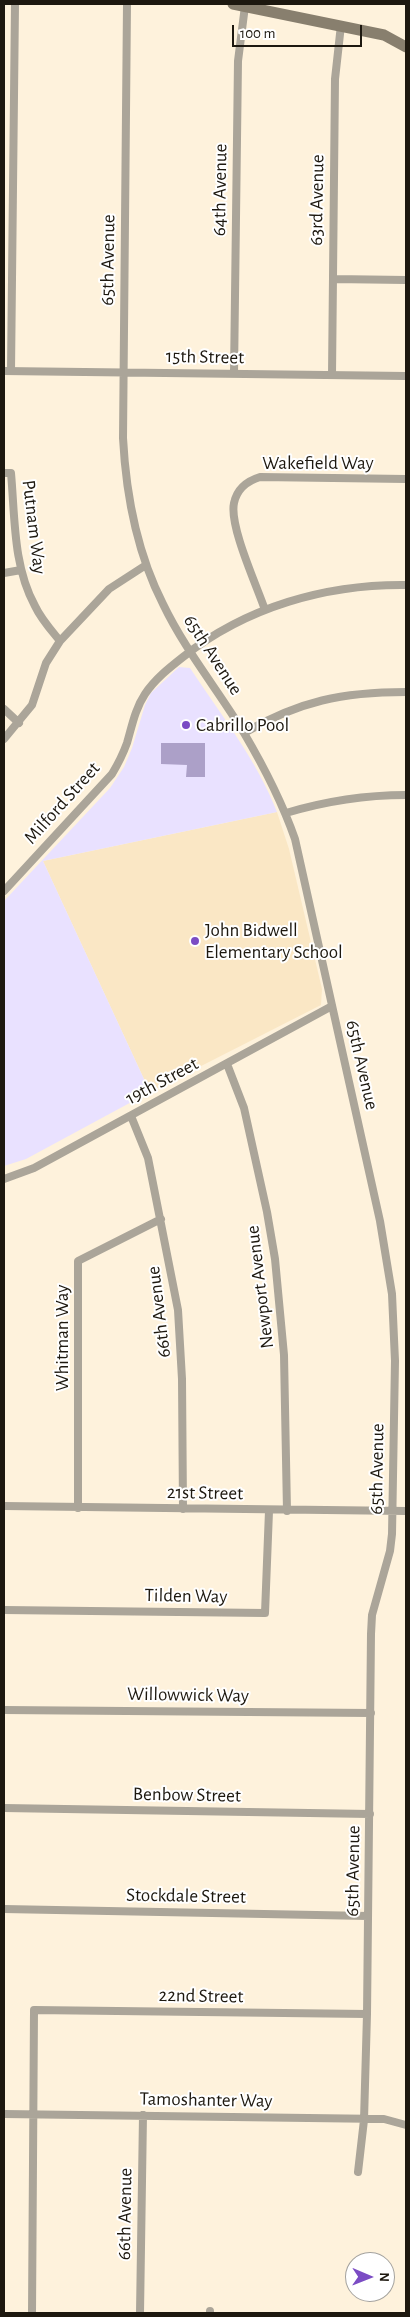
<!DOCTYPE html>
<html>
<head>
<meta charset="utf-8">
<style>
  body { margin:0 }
  #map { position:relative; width:410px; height:2317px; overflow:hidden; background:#fef2dc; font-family:"Alegreya Sans",sans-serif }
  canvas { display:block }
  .frame { position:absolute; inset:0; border:5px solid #1d180f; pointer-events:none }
  .north { position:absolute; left:345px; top:2252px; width:50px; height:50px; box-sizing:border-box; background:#fff; border:1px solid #a5a39f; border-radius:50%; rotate:91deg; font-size:14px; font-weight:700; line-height:20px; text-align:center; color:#1d180f }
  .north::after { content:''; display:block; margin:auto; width:18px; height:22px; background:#7b4cc4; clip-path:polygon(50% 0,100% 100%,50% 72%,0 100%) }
  .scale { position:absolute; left:232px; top:25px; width:130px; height:22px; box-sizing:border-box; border:2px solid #1d180f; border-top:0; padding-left:6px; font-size:15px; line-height:18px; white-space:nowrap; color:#1d180f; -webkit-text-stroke:4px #fff; paint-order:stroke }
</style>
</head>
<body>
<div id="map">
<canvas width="410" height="2317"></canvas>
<div class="frame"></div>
<div class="north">N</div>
<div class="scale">100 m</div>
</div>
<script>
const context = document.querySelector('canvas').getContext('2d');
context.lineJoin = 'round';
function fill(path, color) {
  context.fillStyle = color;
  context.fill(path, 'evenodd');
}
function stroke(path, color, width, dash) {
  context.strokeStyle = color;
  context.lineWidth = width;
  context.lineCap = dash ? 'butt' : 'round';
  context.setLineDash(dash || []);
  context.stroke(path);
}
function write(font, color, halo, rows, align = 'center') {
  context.font = font + ' "Alegreya Sans",sans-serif';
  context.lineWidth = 4;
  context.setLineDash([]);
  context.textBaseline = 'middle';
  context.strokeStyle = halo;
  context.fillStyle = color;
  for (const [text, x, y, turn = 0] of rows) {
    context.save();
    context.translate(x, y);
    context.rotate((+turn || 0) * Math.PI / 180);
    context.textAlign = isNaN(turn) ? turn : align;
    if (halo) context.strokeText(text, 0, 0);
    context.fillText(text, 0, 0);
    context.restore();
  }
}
const built = new Path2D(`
  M277 812 289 849 322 989 321 1005 150 1092 43 861Z`);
const green = new Path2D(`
  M179 667 190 668C221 715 257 760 277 812L43 861 150 1092 26 1159 4 1166V901L110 788 124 767 132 748 145 705 151 693Z`);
const water = new Path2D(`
  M161 743H205V777H186L187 765 161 764Z`);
const street = new Path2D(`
  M127 4 123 438C126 495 137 553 163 604 185 650 218 690 244 733 264 767 282 802 295 839L380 1221 392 1294 395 1361 392 1534 390 1551 372 1615 371 1634 367 2014 364 2120 358 2172
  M333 279 406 280
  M4 371 406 376
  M11 371 15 4
  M234 374 238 61 245 6
  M332 375 335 79 341 25
  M4 473H11C15 517 13 566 35 606 41 619 51 630 60 641
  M4 573 21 570
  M265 610C257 586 229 526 234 503 237 489 247 481 260 477L406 479
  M4 709 19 723
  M244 733C299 701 343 692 406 692
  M4 739 32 705 46 663 60 641 109 589 146 565
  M286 813C326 801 365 795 406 795
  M4 891 112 774C118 764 123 754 127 743 132 726 135 709 145 694 155 679 169 668 183 657 246 607 326 584 406 585
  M227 1064 244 1108 267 1212 275 1259 284 1355 287 1511
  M131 1116 148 1158 178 1310 182 1379 183 1509
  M4 1179 34 1168 332 1006
  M4 1506 406 1511
  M78 1508V1261L161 1219
  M4 1610 265 1613 269 1511
  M4 1710 371 1713
  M4 1808 370 1814
  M4 1909 368 1916
  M4 2114 384 2119 406 2125
  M32 2313 34 2010 367 2014
  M140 2313 143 2115
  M210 2313V2311`);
const secondary = new Path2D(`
  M233 4 384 35 406 47`);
const markers = [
  [186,725,5,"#7b4cc4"],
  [195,941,5,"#7b4cc4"]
];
const streetNames = [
  ["64th Avenue",220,190,-89],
  ["63rd Avenue",317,200,-89],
  ["65th Avenue",108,260,-89],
  ["15th Street",205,357,1],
  ["Wakefield Way",318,463],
  ["Putnam Way",34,527,83],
  ["65th Avenue",213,655,57],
  ["Milford Street",62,803,-48],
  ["65th Avenue",362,1065,77],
  ["19th Street",162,1081,-28],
  ["Newport Avenue",260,1287,-97],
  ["66th Avenue",159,1312,-97],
  ["Whitman Way",62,1338,-90],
  ["65th Avenue",377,1469,-89],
  ["21st Street",205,1493,1],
  ["Tilden Way",186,1596,1],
  ["Willowwick Way",188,1695,1],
  ["Benbow Street",187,1795,1],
  ["65th Avenue",353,1871,-89],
  ["Stockdale Street",186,1896,1],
  ["22nd Street",201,1996,1],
  ["Tamoshanter Way",206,2100,1],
  ["66th Avenue",125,2214,-89]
];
const poiNames = [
  ["Cabrillo Pool",196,725],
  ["John Bidwell",205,930],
  ["Elementary School",205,952]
];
fill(built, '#fae7c5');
fill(green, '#e9e1ff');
fill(water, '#aca0c8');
stroke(street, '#aba599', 8);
stroke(secondary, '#887f6e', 11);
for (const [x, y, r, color] of markers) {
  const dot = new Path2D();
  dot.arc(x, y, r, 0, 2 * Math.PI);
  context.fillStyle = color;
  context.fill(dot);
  stroke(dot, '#fff', 2);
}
write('19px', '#1d180f', '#fff', streetNames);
write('19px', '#1d180f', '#fff', poiNames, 'left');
</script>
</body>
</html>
